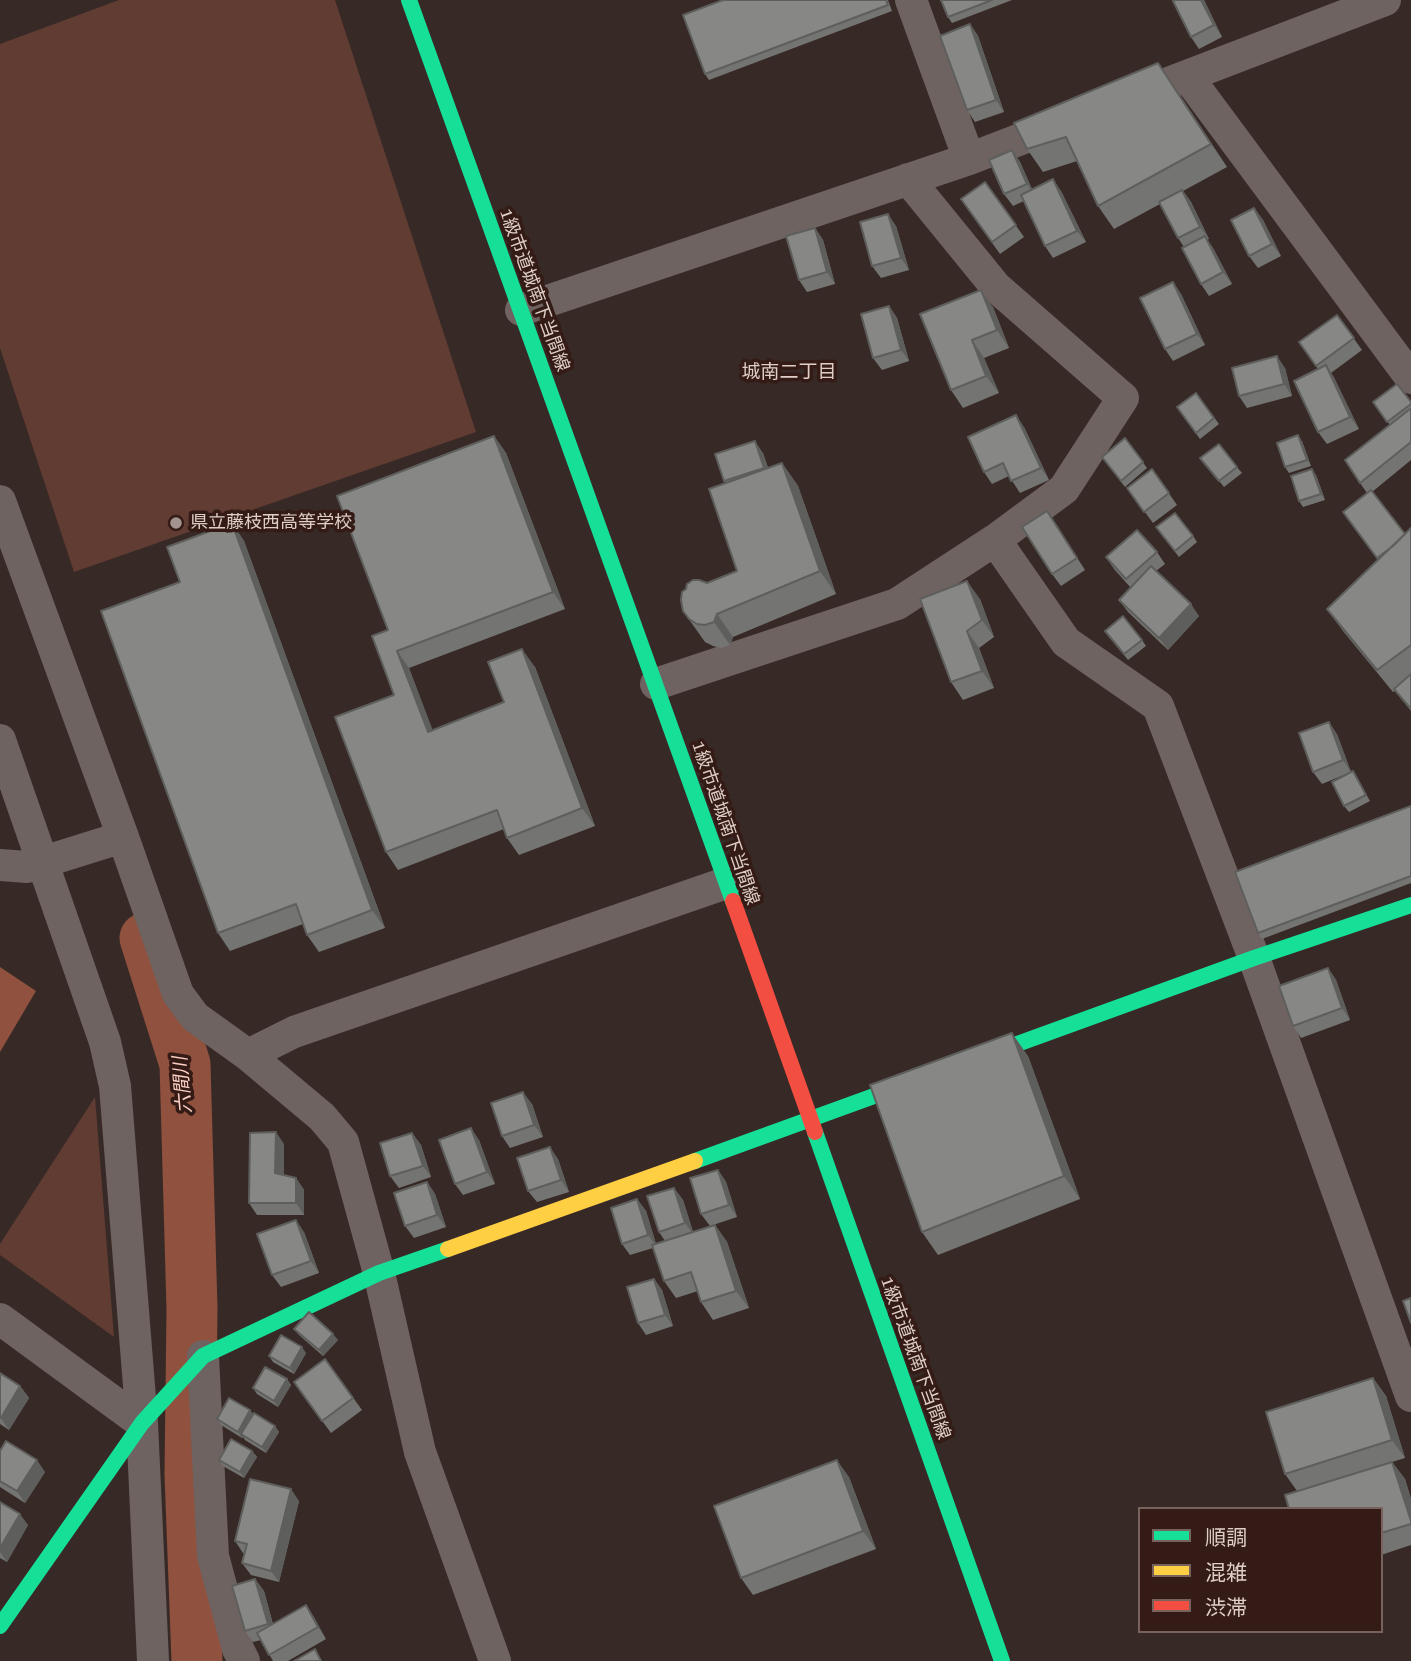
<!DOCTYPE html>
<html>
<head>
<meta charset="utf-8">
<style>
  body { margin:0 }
  #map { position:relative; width:1411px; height:1661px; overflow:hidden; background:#372926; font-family:"Roboto Serif","Noto Sans JP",serif }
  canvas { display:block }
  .legend { position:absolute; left:1138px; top:1507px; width:245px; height:126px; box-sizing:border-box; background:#341b15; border:2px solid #78625d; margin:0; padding:9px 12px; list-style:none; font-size:21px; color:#dfcdc8 }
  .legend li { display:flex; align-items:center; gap:14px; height:35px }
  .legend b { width:35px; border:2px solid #78625d }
</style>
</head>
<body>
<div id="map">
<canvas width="1411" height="1661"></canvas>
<ul class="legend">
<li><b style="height:9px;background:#16e098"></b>順調</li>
<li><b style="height:9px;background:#ffcf43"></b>混雑</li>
<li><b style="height:9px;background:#f24e42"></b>渋滞</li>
</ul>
</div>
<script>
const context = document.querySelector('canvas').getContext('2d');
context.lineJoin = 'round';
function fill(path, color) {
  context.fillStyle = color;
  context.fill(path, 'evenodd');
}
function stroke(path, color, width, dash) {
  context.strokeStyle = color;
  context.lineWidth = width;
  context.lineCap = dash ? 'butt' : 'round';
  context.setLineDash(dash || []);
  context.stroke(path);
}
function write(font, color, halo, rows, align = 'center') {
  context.font = font + ' "Roboto Serif","Noto Sans JP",serif';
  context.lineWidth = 7;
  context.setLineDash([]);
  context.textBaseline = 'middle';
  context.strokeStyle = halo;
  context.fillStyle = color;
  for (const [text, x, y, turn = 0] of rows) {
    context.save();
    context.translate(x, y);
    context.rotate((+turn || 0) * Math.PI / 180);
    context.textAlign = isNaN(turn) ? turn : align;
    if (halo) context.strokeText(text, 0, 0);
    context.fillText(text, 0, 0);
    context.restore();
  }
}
const green = new Path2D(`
  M119 0H335L476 432 74 572 0 348V44Z
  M95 1097 114 1337 0 1255V1244Z`);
const water = new Path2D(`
  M0 967 36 991 0 1052Z`);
const river = new Path2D(`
  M145 938 185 1064 192 1309 190 1474 197 1661`);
const street = new Path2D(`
  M911 0 969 159
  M1187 76 1411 378
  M1132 97 1385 0
  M908 179 996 287 1123 398 1064 489 995 540
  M521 310 969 159 1060 124
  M0 501 123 837 178 994 195 1017 248 1055 322 1117 343 1142 379 1273 420 1452 495 1661
  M656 684 897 604 995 540 1066 642 1158 706 1254 958 1411 1396
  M0 740 105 1042 115 1086 142 1423 153 1661
  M0 865 27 867 123 837
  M248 1055 294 1032 726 883
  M0 1319 142 1423
  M203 1356 213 1556 238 1649 244 1661`);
const fast = new Path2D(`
  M409 0 733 901
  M815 1132 1002 1661
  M695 1161 1254 958 1411 905
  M0 1626 142 1423 203 1356 379 1273 448 1249`);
const slow = new Path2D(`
  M448 1249 695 1161`);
const jam = new Path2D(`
  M733 901 815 1132`);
const wall = new Path2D(`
  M723 0H888L892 11 709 80 705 74Z
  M941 0H1012L952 23 948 17Z
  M1204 0 1222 37 1199 49 1191 37Z
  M970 24 978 36 1004 112 975 122 967 110Z
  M1158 63 1227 167 1183 191 1191 202 1209 239 1207 240 1213 248 1232 284 1209 296 1201 284 1184 247 1178 238 1160 204 1114 229 1098 206 1077 161 1043 172 1027 149Z
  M1012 150 1020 162 1032 189 1061 191 1086 242 1053 258 1045 246 1024 201 1013 206 1004 194Z
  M985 182 1024 237 1000 254 961 199Z
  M1254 208 1263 220 1281 256 1258 268 1249 256Z
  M896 226 909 270 881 278 872 266Z
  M815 228 823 240 835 284 807 292 799 280Z
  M1173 282 1181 294 1205 345 1173 361 1165 349Z
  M889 306 897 318 909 361 882 370 873 358Z
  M993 307 1009 348 984 358 999 393 963 408 951 390 920 314Z
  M1337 315 1362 350 1331 373 1359 429 1327 444 1318 432V369L1299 342Z
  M1285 368 1292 396 1247 408 1239 396Z
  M1196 393 1219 424 1200 439 1177 407Z
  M1373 402H1411V460L1372 492 1405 534 1411 528V711L1395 691 1393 692 1343 631 1327 609 1378 560 1343 512 1367 493 1360 483 1390 425Z
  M1024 427 1049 480 1020 493 1009 476 992 484 984 472Z
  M494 436 506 453 565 609 409 668 432 730 504 702 535 667 595 826 519 855 507 838 504 829 398 870 386 852 394 695 388 630Z
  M1125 438 1147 468 1125 487 1102 457Z
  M1302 441 1311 466 1289 473 1285 467Z
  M763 453 768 468 782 463 798 486 836 594 733 637 730 645 721 648 713 646 705 642 683 611 707 583 737 571 725 483 724 481Z
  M1200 458 1237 467 1242 473 1224 487Z
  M1152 469 1177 505 1153 523 1127 488Z
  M1316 475 1325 500 1303 507 1299 501Z
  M232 523 244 541 385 928 319 952 307 935 303 924 230 951 218 933 180 582Z
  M1055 523 1085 570 1061 586 1052 574Z
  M1160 533 1193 536 1197 542 1179 557Z
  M1157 552 1165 564 1156 571 1199 616 1168 650 1128 612 1119 600 1131 588 1114 569 1106 557Z
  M920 599H980L994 637 979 648 994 688 963 700 951 682Z
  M1110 637 1142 640 1146 646 1128 660Z
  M1337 734 1351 772 1322 784 1313 772Z
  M1353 771 1370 801 1349 812 1344 806Z
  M1411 806V883L1262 939 1258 933Z
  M1328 968 1336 980 1350 1020 1301 1038 1293 1026Z
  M1028 1056 1080 1199 938 1255 922 1232Z
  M532 1104 543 1137 510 1148 502 1136Z
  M412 1133 421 1145 431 1177 399 1188 390 1176Z
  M479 1140 495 1184 463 1195 455 1184Z
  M284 1144V1175L296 1178 304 1190V1215H257L249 1203Z
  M558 1159 569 1192 537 1202 528 1191Z
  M718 1170 726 1182 737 1217 710 1226 701 1214Z
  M427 1182 435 1194 446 1227 414 1238 405 1226Z
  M674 1188 683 1200 693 1232 715 1225 727 1242 749 1308 713 1320 701 1302 698 1291 676 1298 664 1281 653 1248 630 1255 622 1244 637 1199 646 1211 656 1244 665 1241 659 1232Z
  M304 1232 319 1273 281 1287 272 1275Z
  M654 1279 662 1290 673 1326 646 1335 638 1323Z
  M294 1329 338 1340 323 1356 299 1335Z
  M306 1353 294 1374 273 1362 269 1356Z
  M325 1359 362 1410 331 1433 294 1382Z
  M0 1373 20 1386 29 1398 9 1430 0 1424Z
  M1373 1378 1386 1396 1405 1458 1297 1491 1285 1474Z
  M287 1379 291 1385 278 1407 257 1394 253 1388Z
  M250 1410 253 1414 275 1426 279 1432 266 1453 245 1440 243 1437 242 1438 221 1425 217 1419Z
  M0 1451 45 1472 25 1503 0 1487Z
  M252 1451 257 1457 244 1478 223 1466 219 1460Z
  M1392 1462 1405 1479 1411 1499V1545L1381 1555V1509Z
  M849 1477 876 1549 753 1595 741 1578Z
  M299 1501 279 1582 251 1575 242 1563 245 1553H243L235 1541Z
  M0 1502 28 1525 7 1562 0 1558Z
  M255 1579 264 1591 273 1624 306 1605 326 1639 288 1661H273L261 1640 253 1642 245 1631Z`);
const shadedWall = new Path2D(`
  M1201 0H1204L1222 37 1214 25Z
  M970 24 978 36 1004 112 996 100Z
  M1158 63 1174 86 1227 167 1211 144Z
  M1012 150 1020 162 1035 196 1027 184Z
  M1053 179 1061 191 1086 242 1077 231Z
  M1182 190 1191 202 1209 239 1200 227Z
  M1254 208 1263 220 1281 256 1272 244Z
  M888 214 896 226 909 270 901 258Z
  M815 228 823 240 835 284 827 272Z
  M1205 236 1213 248 1232 284 1223 272Z
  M1173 282 1181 294 1205 345 1197 334Z
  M981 290 993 307 1009 348 997 330Z
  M889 306 897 318 909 361 901 350Z
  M972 340 984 358 999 393 986 376Z
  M1277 356 1285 368 1292 396 1284 384Z
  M1326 365 1334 377 1359 429 1350 417Z
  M1016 415 1024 427 1049 480 1041 468Z
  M1298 435 1302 441 1311 466 1307 460Z
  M494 436 506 453 565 609 553 592Z
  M755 441 763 453 772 479 764 468Z
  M782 463 798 486 836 594 820 571Z
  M1312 469 1316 475 1325 500 1321 494Z
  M232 523 244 541 385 928 372 910Z
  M967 581 980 599 994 637 982 620Z
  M1191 604 1199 616 1168 650 1159 638Z
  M717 614 733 637 730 645 714 622Z
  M967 631 979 648 994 688 982 671Z
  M522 649 535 667 595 826 582 808Z
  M397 651 409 668 440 749 428 732Z
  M1329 722 1337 734 1351 772 1343 760Z
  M1328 968 1336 980 1350 1020 1342 1008Z
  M1012 1033 1028 1056 1080 1199 1064 1176Z
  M523 1092 532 1104 543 1137 534 1125Z
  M471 1128 479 1140 495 1184 487 1172Z
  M276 1132 284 1144V1184L275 1173Z
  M412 1133 421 1145 431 1177 423 1166Z
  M550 1147 558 1159 569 1192 561 1180Z
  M718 1170 726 1182 737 1217 729 1205Z
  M296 1178 304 1190V1215L296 1203Z
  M427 1182 435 1194 446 1227 437 1215Z
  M674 1188 683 1200 694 1235 685 1223Z
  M637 1199 646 1211 657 1247 648 1235Z
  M296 1220 304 1232 319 1273 311 1261Z
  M715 1225 727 1242 749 1308 736 1291Z
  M654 1279 662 1290 673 1326 665 1315Z
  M333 1334 338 1340 323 1356 319 1350Z
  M302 1347 306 1353 294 1374 290 1368Z
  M1373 1378 1386 1396 1405 1458 1392 1440Z
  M287 1379 291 1385 278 1407 274 1401Z
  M20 1386 29 1398 9 1430 1 1418Z
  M250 1410 254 1416 241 1434 243 1437 242 1438 238 1432Z
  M275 1426 279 1432 266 1453 262 1447Z
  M252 1451 257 1457 244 1478 240 1472Z
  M37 1460 45 1472 25 1503 17 1491Z
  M837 1460 849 1477 876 1549 863 1531Z
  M1392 1462 1405 1479 1411 1499V1521Z
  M291 1489 299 1501 279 1582 271 1571Z
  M20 1514 28 1525 7 1562 0 1552V1548Z
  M255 1579 264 1591 276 1636 268 1624Z
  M306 1605 314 1617 326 1639 318 1627Z`);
const building = new Path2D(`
  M723 0H886L888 5 705 74 683 15Z
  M941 0H992L948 17Z
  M1175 0H1201L1214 25 1191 37 1173 1Z
  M970 24 996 100 967 110 940 36Z
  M1158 63 1211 144 1098 206 1066 137 1027 149 1014 123Z
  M1012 150 1027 184 1004 194 989 160Z
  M1053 179 1077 231 1045 246 1021 195Z
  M985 182 1016 225 992 242 961 199Z
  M1182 190 1200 227 1178 238 1159 202Z
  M1254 208 1272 244 1249 256 1231 220Z
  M888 214 901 258 872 266 860 222Z
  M815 228 827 272 799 280 786 236Z
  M1205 236 1223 272 1201 284 1182 248Z
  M1173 282 1197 334 1165 349 1140 298Z
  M981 290 997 330 972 340 986 376 951 390 920 314Z
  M889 306 901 350 873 358 861 314Z
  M1337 315 1354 338 1316 366 1299 342Z
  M1277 356 1284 384 1239 396 1232 368Z
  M1326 365 1350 417 1318 432 1294 381Z
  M1397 384 1411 402V404L1387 422 1373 402Z
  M1196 393 1214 418 1196 433 1177 407Z
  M1410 409 1411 410V442L1360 483 1345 460Z
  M1016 415 1041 468 1011 481 1003 463 984 472 968 437Z
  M1298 435 1307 460 1285 467 1277 443Z
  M494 436 553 592 397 651 428 732 504 702 488 662 522 649 582 808 507 838 497 810 386 852 335 717 394 695 372 636 388 630 337 496Z
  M1125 438 1143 462 1121 481 1102 457Z
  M755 441 764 468 724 481 715 454Z
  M1219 444 1237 467 1219 481 1200 458Z
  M782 463 820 571 717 614 714 622 705 625 697 624 689 619 683 611 681 600 682 592 686 589 687 584 693 580H699L707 583 737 571 709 489Z
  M1152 469 1169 493 1144 512 1127 488Z
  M1312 469 1321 494 1299 501 1291 476Z
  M1371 490 1405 534 1393 546 1377 558 1343 512Z
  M1047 511 1077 558 1052 574 1022 527Z
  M1175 513 1193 536 1175 551 1156 527Z
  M232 523 372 910 307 935 296 904 218 933 101 611 180 582 167 547Z
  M1411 528V645L1377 670 1327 609Z
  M1137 530 1157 552 1126 579 1106 557Z
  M1151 566 1191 604 1159 638 1119 600Z
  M967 581 982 620 967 631 982 671 951 682 920 599Z
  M1123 616 1142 640 1124 654 1105 631Z
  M1411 674V709L1394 689Z
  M1329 722 1343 760 1313 772 1299 733Z
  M1353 771 1366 795 1344 806 1332 782Z
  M1411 806V876L1258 933 1235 872Z
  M1328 968 1342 1008 1293 1026 1279 986Z
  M1012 1033 1064 1176 922 1232 870 1085Z
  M523 1092 534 1125 502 1136 491 1103Z
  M471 1128 487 1172 455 1184 439 1140Z
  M276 1132 275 1173 296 1178V1203H249L250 1133Z
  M412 1133 423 1166 390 1176 380 1143Z
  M550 1147 561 1180 528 1191 517 1158Z
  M718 1170 729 1205 701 1214 690 1178Z
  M427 1182 437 1215 405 1226 394 1193Z
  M674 1188 685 1223 659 1232 647 1196Z
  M637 1199 648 1235 622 1244 611 1208Z
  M296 1220 311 1261 272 1275 257 1234Z
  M715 1225 736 1291 701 1302 691 1272 664 1281 652 1245Z
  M654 1279 665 1315 638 1323 627 1287Z
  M1411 1298V1323L1403 1301Z
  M309 1312 333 1334 319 1350 294 1329Z
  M281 1335 302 1347 290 1368 269 1356Z
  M325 1359 353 1398 322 1421 294 1382Z
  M265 1367 287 1379 274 1401 253 1388Z
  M0 1373 20 1386 1 1418 0 1417Z
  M1373 1378 1392 1440 1285 1474 1266 1412Z
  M229 1398 250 1410 238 1432 217 1419Z
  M254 1413 275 1426 262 1447 241 1434Z
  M231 1439 252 1451 240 1472 219 1460Z
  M6 1441 37 1460 17 1491 0 1481V1451Z
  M837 1460 863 1531 741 1578 714 1506Z
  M1392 1462 1411 1521V1524L1381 1533V1509H1289L1285 1495Z
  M250 1479 291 1489 271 1571 242 1563 247 1544 235 1541Z
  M0 1502 20 1514 0 1548Z
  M255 1579 268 1624 245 1631 232 1586Z
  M306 1605 318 1627 269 1655 257 1633Z
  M315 1649 321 1661H294Z`);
const markers = [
  [176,523,7,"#a4948f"]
];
const streetNames = [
  ["1級市道城南下当間線",534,290,70],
  ["1級市道城南下当間線",725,823,71],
  ["1級市道城南下当間線",915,1358,70]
];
const poiNames = [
  ["県立藤枝西高等学校",190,523]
];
const neighbourhoodNames = [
  ["城南二丁目",789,372]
];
const waterNames = [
  ["六間川",183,1085,-95]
];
fill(green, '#603c33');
fill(water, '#90513f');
stroke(river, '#90513f', 51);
stroke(street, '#6e6360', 32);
stroke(fast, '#16e098', 16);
stroke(slow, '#ffcf43', 16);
stroke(jam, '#f24e42', 16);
fill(wall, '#747572');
fill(shadedWall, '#5e5f5d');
fill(building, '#878885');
stroke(building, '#5e5f5d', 2);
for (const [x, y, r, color] of markers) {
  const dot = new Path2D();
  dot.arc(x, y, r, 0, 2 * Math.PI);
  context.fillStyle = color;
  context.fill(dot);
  stroke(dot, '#341b15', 2.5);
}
write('18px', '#dfcdc8', '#341b15', streetNames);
write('18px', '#dfcdc8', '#341b15', poiNames, 'left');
write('19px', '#dfcdc8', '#341b15', neighbourhoodNames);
write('italic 19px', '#fad0c5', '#341b15', waterNames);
</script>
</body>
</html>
